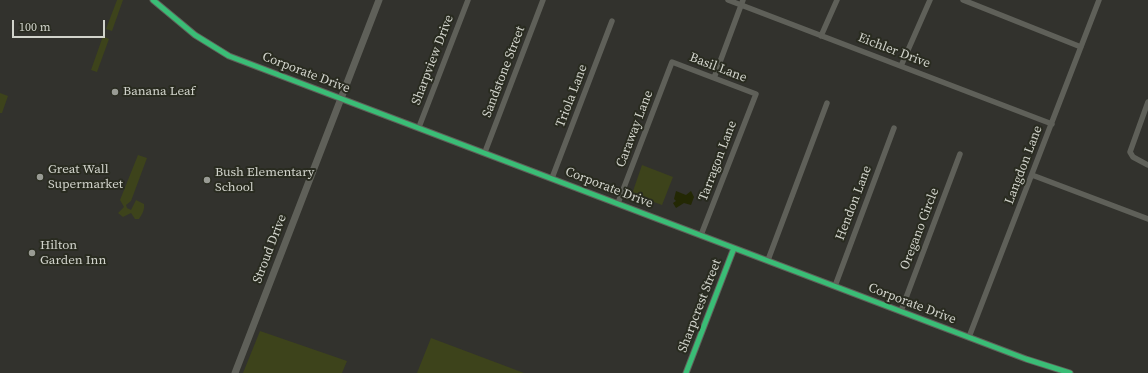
<!DOCTYPE html>
<html>
<head>
<meta charset="utf-8">
<style>
  body { margin:0 }
  #map { position:relative; width:1148px; height:373px; overflow:hidden; background:#32322d; font-family:"Source Serif 4",serif }
  canvas { display:block }
  .scale { position:absolute; left:12px; top:20px; width:93px; height:18px; box-sizing:border-box; border:2px solid #d1d3cb; border-top:0; padding-left:5px; font-size:12px; line-height:14px; white-space:nowrap; color:#d1d3cb; -webkit-text-stroke:3px #292b20; paint-order:stroke }
</style>
</head>
<body>
<div id="map">
<canvas width="1148" height="373"></canvas>
<div class="scale">100 m</div>
</div>
<script>
const context = document.querySelector('canvas').getContext('2d');
context.lineJoin = 'round';
function fill(path, color) {
  context.fillStyle = color;
  context.fill(path, 'evenodd');
}
function stroke(path, color, width, dash) {
  context.strokeStyle = color;
  context.lineWidth = width;
  context.lineCap = dash ? 'butt' : 'round';
  context.setLineDash(dash || []);
  context.stroke(path);
}
function write(font, color, halo, rows, align = 'center') {
  context.font = font + ' "Source Serif 4",serif';
  context.lineWidth = 4;
  context.setLineDash([]);
  context.textBaseline = 'middle';
  context.strokeStyle = halo;
  context.fillStyle = color;
  for (const [text, x, y, turn = 0] of rows) {
    context.save();
    context.translate(x, y);
    context.rotate((+turn || 0) * Math.PI / 180);
    context.textAlign = isNaN(turn) ? turn : align;
    if (halo) context.strokeText(text, 0, 0);
    context.fillText(text, 0, 0);
    context.restore();
  }
}
const green = new Path2D(`
  M117 0H123L112 31 106 29Z
  M103 36 109 39 97 72 91 70Z
  M0 93 8 96 2 113H0Z
  M138 155 147 158 131 201 126 205 127 208 131 210 136 200 144 204C145 210 142 214 139 219H135L131 213 123 217 118 213 124 207 120 200Z
  M642 165 673 177 662 205 632 194Z
  M260 331 347 361 342 373H243Z
  M431 338 524 373H417Z`);
const water = new Path2D(`
  M676 191 686 195 691 191 694 197 691 205 684 203 676 208 673 203 676 201 674 199Z`);
const minor = new Path2D(`
  M728 0 1052 124
  M963 0 1081 47
  M821 36 837 0
  M901 66 930 0
  M714 78 743 0
  M1148 102 1130 152 1133 157 1148 165
  M419 127 468 0
  M485 152 543 0
  M1032 175 1148 219
  M552 178 612 21
  M618 203 672 62 756 94 701 235
  M768 260 827 103
  M835 286 894 128
  M901 311 960 154
  M969 337 1099 0`);
const tertiary = new Path2D(`
  M153 0 195 35 229 56 1026 359 1070 373
  M235 373 379 0
  M686 373 734 248`);
const cycleway = new Path2D(`
  M153 0 195 35 229 56 1026 359 1070 373
  M686 373 734 248`);
const markers = [
  [115,92,4,"#999b94"],
  [40,177,4,"#999b94"],
  [207,180,4,"#999b94"],
  [32,253,4,"#999b94"]
];
const streetNames = [
  ["Eichler Drive",894,51,21],
  ["Sharpview Drive",433,60,-69],
  ["Basil Lane",718,68,21],
  ["Sandstone Street",504,72,-69],
  ["Corporate Drive",306,73,21],
  ["Triola Lane",572,96,-69],
  ["Caraway Lane",635,129,-69],
  ["Tarragon Lane",718,161,-69],
  ["Langdon Lane",1024,165,-69],
  ["Corporate Drive",609,188,21],
  ["Hendon Lane",854,203,-69],
  ["Oregano Circle",920,229,-69],
  ["Stroud Drive",270,249,-69],
  ["Corporate Drive",912,304,21],
  ["Sharpcrest Street",700,306,-69]
];
const poiNames = [
  ["Banana Leaf",123,92],
  ["Great Wall",48,170],
  ["Supermarket",48,185],
  ["Bush Elementary",215,173],
  ["School",215,188],
  ["Hilton",40,246],
  ["Garden Inn",40,261]
];
fill(green, '#3d431b');
fill(water, '#232804');
stroke(minor, '#5f6059', 5.5);
stroke(tertiary, '#5f6059', 7);
stroke(cycleway, '#3abd76', 5);
for (const [x, y, r, color] of markers) {
  const dot = new Path2D();
  dot.arc(x, y, r, 0, 2 * Math.PI);
  context.fillStyle = color;
  context.fill(dot);
  stroke(dot, '#292b20', 1.5);
}
write('13px', '#d1d3cb', '#292b20', streetNames);
write('13px', '#d1d3cb', '#292b20', poiNames, 'left');
</script>
</body>
</html>
